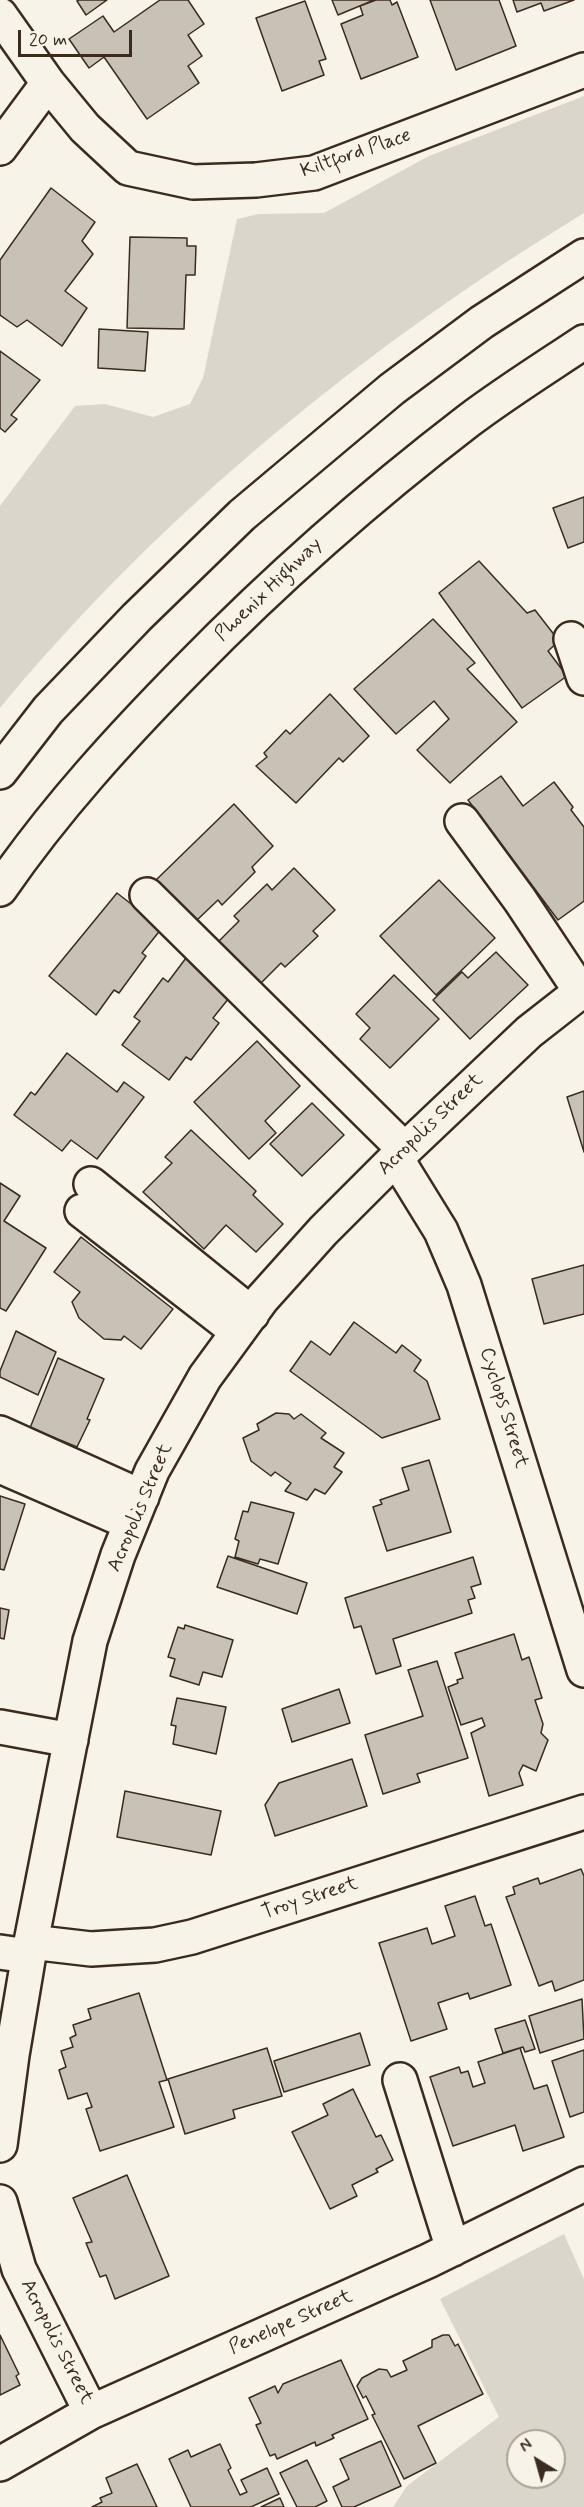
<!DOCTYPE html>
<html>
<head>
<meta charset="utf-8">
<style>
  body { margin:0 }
  #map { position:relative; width:584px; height:2507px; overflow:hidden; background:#f7f3e8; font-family:Mynerve,sans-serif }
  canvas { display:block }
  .north { position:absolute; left:506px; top:2429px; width:60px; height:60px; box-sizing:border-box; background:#f7f3e8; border:2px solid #aca397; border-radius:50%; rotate:323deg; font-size:16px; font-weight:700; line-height:24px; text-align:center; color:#3b2a1e }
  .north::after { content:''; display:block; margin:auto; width:21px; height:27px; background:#3b2a1e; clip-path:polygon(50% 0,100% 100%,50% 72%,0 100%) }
  .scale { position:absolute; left:18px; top:30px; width:114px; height:27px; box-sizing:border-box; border:3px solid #3b2a1e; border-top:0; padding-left:8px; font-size:18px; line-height:21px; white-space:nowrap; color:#3b2a1e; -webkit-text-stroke:4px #f7f3e8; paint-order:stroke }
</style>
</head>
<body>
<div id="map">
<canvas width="584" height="2507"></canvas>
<div class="north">N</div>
<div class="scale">20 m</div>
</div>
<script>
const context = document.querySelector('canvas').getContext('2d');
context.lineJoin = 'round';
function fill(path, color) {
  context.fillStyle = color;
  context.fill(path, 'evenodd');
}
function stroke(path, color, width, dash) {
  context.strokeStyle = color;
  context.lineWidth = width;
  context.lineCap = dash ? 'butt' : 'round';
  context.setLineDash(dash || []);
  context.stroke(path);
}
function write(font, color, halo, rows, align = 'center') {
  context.font = font + ' Mynerve,sans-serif';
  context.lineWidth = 4.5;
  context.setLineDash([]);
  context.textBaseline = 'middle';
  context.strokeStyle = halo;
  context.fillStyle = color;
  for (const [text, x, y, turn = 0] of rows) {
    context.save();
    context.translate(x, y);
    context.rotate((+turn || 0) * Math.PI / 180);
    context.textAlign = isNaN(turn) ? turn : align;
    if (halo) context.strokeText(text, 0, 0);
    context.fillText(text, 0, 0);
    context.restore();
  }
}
const green = new Path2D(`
  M584 96V213C365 347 164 510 0 708V506L75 406 105 404 153 417 190 404 203 378 237 219 259 214 324 213 429 156Z
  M564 2234 584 2279V2507H393L407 2486 499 2417 440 2299ZM518 2441H554V2477H518Z`);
const building = new Path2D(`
  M79 0H107L86 15 77 1Z
  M160 0H188L204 24 188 35 202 56 188 66 199 83 147 119 104 57 89 68 69 39 103 16 114 32Z
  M332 0H374L338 15Z
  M376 0H390L392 5 397 2 418 57 361 79 341 24 363 15 360 6Z
  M430 0H499L516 46 456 70Z
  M513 0H574L544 11 541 3 517 12Z
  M305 1 326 59 319 61 324 75 282 91 256 18Z
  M51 188 95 222 82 241 93 254 65 291 87 308 62 346 27 320 17 327 0 315V260Z
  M130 237 187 238V246H196L195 275H186L184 329 127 328Z
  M99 329 148 332 145 371 98 368Z
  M0 351 40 380 11 415 17 419 5 432 0 428Z
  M584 497V542L568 548 553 508Z
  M479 561 527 613 535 610 559 641 548 651 567 676 522 708 439 593Z
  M433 619 475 663 467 669 517 722 450 783 417 750 449 719 434 701 396 734 354 689Z
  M330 694 369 736 343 762 339 758 296 803 256 766 267 757 264 753 286 730 290 734Z
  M501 776 523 806 554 782 573 807 571 810 584 827V901L558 920 468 800Z
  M234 804 273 846 252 867 255 872 222 905 218 900 196 921 156 880Z
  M294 868 335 910 313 931 318 936 285 967 281 963 259 985 217 943 239 921 234 916 267 884 272 890Z
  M439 880 495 938 436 995 380 936Z
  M117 893 162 928 142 953 146 956 119 993 114 990 96 1015 49 976Z
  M496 952 528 985 470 1039 433 1000 462 972 468 978Z
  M186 958 233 993 213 1018 219 1023 191 1060 186 1057 169 1080 122 1045 140 1021 134 1017 163 978 168 982Z
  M394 975 439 1019 390 1068 360 1039 370 1028 356 1014Z
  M257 1041 300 1086 265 1121 276 1133 249 1159 194 1102Z
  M67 1053 117 1092 124 1082 144 1097 97 1159 71 1140 62 1151 14 1115 31 1092 35 1095Z
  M584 1091V1152L567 1097Z
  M312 1103 344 1135 302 1176 270 1144Z
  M191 1130 256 1191 253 1195 283 1224 256 1252 226 1225 204 1249 143 1192 172 1163 165 1157Z
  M0 1183 20 1196 4 1221 46 1248 6 1311 0 1308Z
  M81 1237 173 1309 141 1349 124 1336 121 1340 104 1339 79 1318 72 1302 80 1292 54 1272Z
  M584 1265V1314L544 1324 532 1279Z
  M354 1322 396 1353 402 1345 421 1360 414 1371 427 1381 440 1419 382 1438 290 1371 311 1341 330 1355Z
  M16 1331 56 1352 38 1395 0 1377V1371Z
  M58 1358 104 1379 87 1419 90 1420 77 1447 30 1428Z
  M276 1413 289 1414 294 1419 301 1414 326 1433 321 1438 344 1453 334 1467 342 1472 325 1494 315 1489 307 1500 285 1491 291 1483 275 1472 271 1476 251 1461 243 1438 259 1430 257 1424Z
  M429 1460 451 1532 387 1551 373 1507 382 1504 380 1500 409 1490 402 1468Z
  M0 1496 25 1504 4 1570 0 1569Z
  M251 1502 294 1513 278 1564 260 1559 258 1564 235 1557 239 1541 235 1539 243 1511 248 1512Z
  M228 1556 307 1583 297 1614 217 1587Z
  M473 1557 481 1584 471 1587 475 1598 468 1600 472 1613 393 1639 401 1666 376 1674 361 1626 354 1628 345 1598Z
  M0 1608 9 1610 4 1639 0 1638Z
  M185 1625 233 1640 222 1677 203 1672 199 1685 170 1676 175 1659 168 1657 178 1627 184 1629Z
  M514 1634 522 1660 529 1657 542 1698 535 1700 543 1724 541 1733 548 1740 536 1771 523 1765 519 1773 523 1785 489 1796 471 1733 485 1726 482 1718 461 1725 448 1687 458 1683 457 1680 463 1678 455 1653Z
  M437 1661 468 1758 417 1774 420 1782 383 1794 365 1735 423 1716 408 1670Z
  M339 1689 350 1723 292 1742 282 1709Z
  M177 1698 226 1707 216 1754 173 1744 176 1726 171 1725Z
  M352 1759 367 1806 275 1836 265 1805 279 1783Z
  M125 1791 221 1811 211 1855 117 1837Z
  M581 1869 584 1876V1980L555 1991 552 1981 539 1986 506 1897 515 1894 513 1887 538 1878 540 1884Z
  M475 1896 485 1926 491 1924 511 1985 470 1999 468 1993 438 2003 447 2029 411 2041 379 1943 427 1928 432 1944 455 1936 445 1906Z
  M139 1993 167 2080 159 2082 174 2127 100 2151 86 2109 92 2107 87 2093 68 2099 59 2070 66 2067 61 2051 73 2047 70 2038 76 2035 73 2025 91 2019 88 2009Z
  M582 1999 584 2039 540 2053 529 2016Z
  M525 2020 535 2049 525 2052 523 2047 503 2053 495 2029Z
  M360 2033 370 2065 284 2092 274 2061Z
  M267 2048 282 2096 233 2110 235 2118 185 2134 168 2079Z
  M520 2048 534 2089 547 2085 564 2137 523 2151 515 2125 453 2146 430 2077 459 2067 461 2073 468 2071 473 2087 485 2083 478 2062Z
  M584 2050V2112L570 2117 552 2061Z
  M353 2089 376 2137 381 2135 393 2160 376 2169 378 2172 352 2185 357 2196 330 2209 292 2132 328 2115 323 2104Z
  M127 2175 169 2276 115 2299 106 2275 100 2277 86 2243 92 2242 73 2198Z
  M0 2335 19 2374 16 2376 20 2385 0 2395Z
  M443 2335H449L455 2346 458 2344 483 2394 418 2426 436 2463 404 2479 372 2415 375 2414 366 2396 363 2398 357 2386 362 2378 379 2369 387 2370 391 2377 407 2370 403 2361 432 2347V2340Z
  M341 2360 368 2419 332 2435 334 2438 316 2446 315 2442 277 2459 275 2454 270 2456 256 2425 261 2423 249 2398 275 2386 278 2393 283 2384Z
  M381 2441 401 2486 354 2507H342L333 2487 349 2479 340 2459Z
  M220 2444 231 2468 228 2470 240 2495 247 2492 241 2480 267 2468 279 2494 251 2507H191L169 2459 188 2450 191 2457Z
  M307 2460 327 2501 315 2507H297L280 2473Z
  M137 2464 157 2507H92L102 2502 100 2498 112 2493 106 2478Z
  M280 2498 284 2507H261Z`);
const minor = new Path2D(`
  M0 15 48 83 85 128 128 168 193 182 256 180 314 173 584 70
  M0 148 48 83
  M571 639 584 678
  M462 821 520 900 581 992
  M147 895 405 1150
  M396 1158 441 1231 464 1285 584 1670
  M91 1184 252 1314
  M82 1211 238 1332
  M0 1433 142 1497
  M0 1466 131 1523
  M0 1727 71 1740
  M31 1942 91 1949 155 1945 192 1937 584 1812
  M0 1952 28 1956
  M400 2080 453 2249
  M0 2145 12 2055 31 1942 90 1641 118 1555 152 1471 205 1377 262 1299 323 1231 396 1158 529 1032 584 989
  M0 2202 19 2269 91 2412
  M0 2464 91 2412 428 2261 584 2184`);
const major = new Path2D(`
  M0 772 48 710 137 617 242 515 392 389 482 322 584 256
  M0 889C55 809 121 737 189 668 276 579 369 497 468 421 505 393 545 368 584 342`);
const streetNames = [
  ["Kiltford Place",356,154,-19],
  ["Phoenix Highway",269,590,-44],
  ["Acropolis Street",431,1125,-44],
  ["Cyclops Street",503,1408,73],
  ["Acropolis Street",141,1508,-67],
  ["Troy Street",310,1899,-18],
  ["Penelope Street",291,2323,-24],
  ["Acropolis Street",56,2342,63]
];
fill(green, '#dbd6cb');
fill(building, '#c8c1b6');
stroke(building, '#3b2a1e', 1.5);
stroke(minor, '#3b2a1e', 38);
stroke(major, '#3b2a1e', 38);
stroke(minor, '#f7f3e8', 33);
stroke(major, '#f7f3e8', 33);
write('20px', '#3b2a1e', '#f7f3e8', streetNames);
</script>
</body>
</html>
